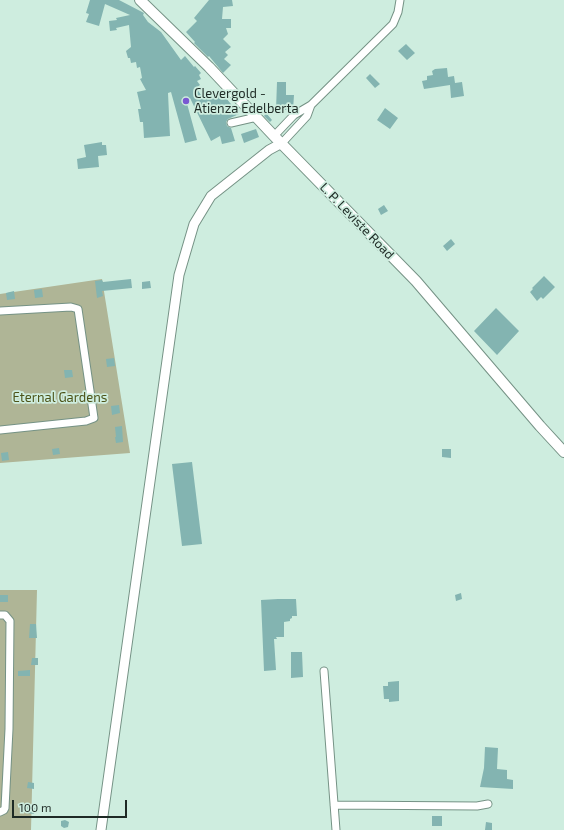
<!DOCTYPE html>
<html>
<head>
<meta charset="utf-8">
<style>
  body { margin:0 }
  #map { position:relative; width:564px; height:830px; overflow:hidden; background:#ceeddf; font-family:"Exo 2",sans-serif }
  canvas { display:block }
  .scale { position:absolute; left:12px; top:800px; width:115px; height:18px; box-sizing:border-box; border:2px solid #1e2a25; border-top:0; padding-left:5px; font-size:12px; line-height:14px; white-space:nowrap; color:#1e2a25; -webkit-text-stroke:3px #ceeddf; paint-order:stroke }
</style>
</head>
<body>
<div id="map">
<canvas width="564" height="830"></canvas>
<div class="scale">100 m</div>
</div>
<script>
const context = document.querySelector('canvas').getContext('2d');
context.lineJoin = 'round';
function fill(path, color) {
  context.fillStyle = color;
  context.fill(path, 'evenodd');
}
function stroke(path, color, width, dash) {
  context.strokeStyle = color;
  context.lineWidth = width;
  context.lineCap = dash ? 'butt' : 'round';
  context.setLineDash(dash || []);
  context.stroke(path);
}
function write(font, color, halo, rows, align = 'center') {
  context.font = font + ' "Exo 2",sans-serif';
  context.lineWidth = 3.5;
  context.setLineDash([]);
  context.textBaseline = 'middle';
  context.strokeStyle = halo;
  context.fillStyle = color;
  for (const [text, x, y, turn = 0] of rows) {
    context.save();
    context.translate(x, y);
    context.rotate((+turn || 0) * Math.PI / 180);
    context.textAlign = isNaN(turn) ? turn : align;
    if (halo) context.strokeText(text, 0, 0);
    context.fillText(text, 0, 0);
    context.restore();
  }
}
const green = new Path2D(`
  M102 279 130 453 0 463V294Z
  M0 590H37L31 830H0Z`);
const building = new Path2D(`
  M90 0H119L144 13 143 15 148 22 161 32 181 60 185 56 194 67 195 66 201 73 199 75 201 79 197 81 200 85 196 88 204 99 211 94 215 98 222 93 239 114 228 119 226 122 227 126 231 128 235 141 222 144 220 136 211 141 190 98 186 100 197 140 185 143 171 92 168 93 170 136 144 138 143 122H140L138 109H141L137 92 146 90 140 79 142 78 140 67 137 68 136 62 131 63 130 58H128L126 51 131 47 129 25 116 28 117 30 110 31 109 21 117 20 116 18 130 15 105 4 99 26 86 22 89 14 86 13Z
  M209 0H232L233 6 223 7 222 19H231V28H226L228 34 223 39 231 47 225 52 228 55 224 59 231 65 223 73 209 56 208 57 194 43 195 42 186 32 197 21 194 18Z
  M406 44 415 53 407 60 398 51Z
  M447 68 448 77 454 76 455 83 462 82 464 96 451 98 450 85 424 89 422 81 427 80V76L433 75 432 71 435 69Z
  M370 74 380 84 375 88 366 78Z
  M277 82H286V95H294L293 110H276Z
  M385 108 398 118 390 129 377 120Z
  M266 113 272 120 270 122 264 116Z
  M256 129 259 137 244 143 241 134Z
  M102 142V145H106L107 155 98 156 99 167 78 169 77 159 86 157 84 145Z
  M384 205 388 211 381 215 378 209Z
  M451 239 455 244 447 251 443 246Z
  M544 276 555 287 543 299 541 297 537 301 530 292 533 289 532 288Z
  M131 279 132 288 102 291 103 296 97 298 95 281 102 280 103 282Z
  M150 281 151 288 142 289V282Z
  M42 289 43 297 35 298 34 290Z
  M14 291 15 299 7 300 6 293Z
  M496 308 519 331 497 355 474 331Z
  M114 358 115 366 107 367 106 359Z
  M64 370H72L73 377 65 378Z
  M119 405 120 413 112 415 111 406Z
  M122 426 123 442 116 443 115 437H116L115 427Z
  M59 448 60 454 53 455 52 449Z
  M442 449H451V458L442 457Z
  M8 452 9 460 2 461 1 453Z
  M192 462 202 544 182 546 172 464Z
  M461 593 462 599 456 601 455 595Z
  M0 595H8V602H0Z
  M278 599H296L297 616H292V618L290 619V621L284 622V637H276L277 639H274L276 670 264 671 261 600Z
  M30 624H36L37 638H29Z
  M291 652H302L303 677 291 678Z
  M32 658H38V665H31Z
  M30 670V676H18V671Z
  M399 681V701L389 702V699H384L383 686H388V682Z
  M485 747 498 748 497 769 507 770V779L513 780V789L480 787 484 768Z
  M28 782 34 783V789L27 788Z
  M27 807 35 808 34 814 26 813Z
  M432 816H442V826H432Z
  M65 820 69 822 68 827 64 828 61 826V821Z
  M486 822 492 823V830H485Z`);
const minor = new Path2D(`
  M231 123 257 117
  M274 136 294 115 311 105 393 24 398 12 400 0
  M282 143 307 116 311 105
  M0 311 71 307 78 309 94 418 86 421 0 430
  M0 615H5L10 621 9 729 5 808 4 810 0 812
  M324 671 336 830
  M334 805 477 806 488 804`);
const tertiary = new Path2D(`
  M101 830 179 275 194 224 211 196 269 150 282 143`);
const secondary = new Path2D(`
  M140 0 209 67 274 136 416 281 540 426 564 452`);
const markers = [
  [186,101,4,"#7958d2"]
];
const poiNames = [
  ["Clevergold -",194,94],
  ["Atienza Edelberta",194,109]
];
const streetNames = [
  ["L. P. Leviste Road",357,221,46]
];
const parkNames = [
  ["Eternal Gardens",60,398]
];
fill(green, '#afb596');
fill(building, '#83b4b1');
stroke(minor, '#759285', 9);
stroke(tertiary, '#759285', 11);
stroke(secondary, '#759285', 12);
stroke(minor, '#fff', 7);
stroke(tertiary, '#fff', 9);
stroke(secondary, '#fff', 10);
for (const [x, y, r, color] of markers) {
  const dot = new Path2D();
  dot.arc(x, y, r, 0, 2 * Math.PI);
  context.fillStyle = color;
  context.fill(dot);
  stroke(dot, '#ceeddf', 1.5);
}
write('13px', '#1e2a25', '#ceeddf', poiNames, 'left');
write('13px', '#1e2a25', '#ceeddf', streetNames);
write('13px', '#4c5318', '#ceeddf', parkNames);
</script>
</body>
</html>
